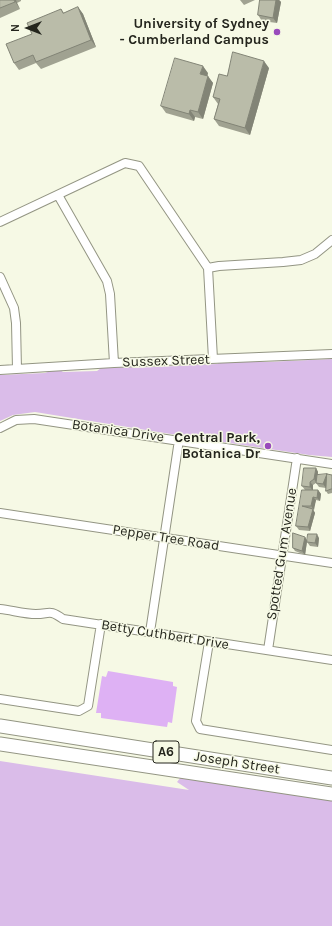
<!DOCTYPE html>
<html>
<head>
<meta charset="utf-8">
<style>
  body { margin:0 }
  #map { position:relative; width:332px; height:926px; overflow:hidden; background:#f6f9e5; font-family:Karla,sans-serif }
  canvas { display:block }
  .north { position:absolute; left:8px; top:8px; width:40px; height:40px; -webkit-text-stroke:3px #f6f9e5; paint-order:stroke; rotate:270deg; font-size:11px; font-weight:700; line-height:16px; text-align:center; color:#24251d }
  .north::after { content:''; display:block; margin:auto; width:14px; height:18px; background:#24251d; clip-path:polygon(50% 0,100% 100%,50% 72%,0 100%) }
</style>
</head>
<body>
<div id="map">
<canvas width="332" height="926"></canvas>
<div class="north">N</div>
</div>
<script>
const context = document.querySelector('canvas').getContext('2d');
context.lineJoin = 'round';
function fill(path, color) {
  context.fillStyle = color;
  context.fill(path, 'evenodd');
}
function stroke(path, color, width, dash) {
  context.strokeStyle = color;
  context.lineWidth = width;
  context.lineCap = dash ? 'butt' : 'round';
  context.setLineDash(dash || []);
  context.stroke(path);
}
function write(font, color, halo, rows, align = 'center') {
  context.font = font + ' Karla,sans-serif';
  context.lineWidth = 3;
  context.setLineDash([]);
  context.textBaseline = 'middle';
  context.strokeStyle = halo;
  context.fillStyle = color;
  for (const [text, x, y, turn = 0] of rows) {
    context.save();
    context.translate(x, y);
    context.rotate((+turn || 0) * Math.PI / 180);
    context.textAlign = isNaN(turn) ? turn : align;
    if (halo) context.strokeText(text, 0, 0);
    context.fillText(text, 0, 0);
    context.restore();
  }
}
const green = new Path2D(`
  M332 359V457L309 455 177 435 35 412 13 415 0 421V375L45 373 50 371 60 370 63 372 97 371 101 368 130 367 134 368 217 364 221 361 266 362Z
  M0 761 189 790 177 782 181 777 332 798V926H0Z`);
const water = new Path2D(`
  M108 671 173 682V686L177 687 172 723 168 722 167 727 101 718V713H96L102 676 106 677Z`);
const minor = new Path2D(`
  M58 195 107 281 110 294 114 363
  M0 222 125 163 139 166 208 268 213 359
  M208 268 219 266 283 262 301 260 315 254 332 240
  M0 277 14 308 16 323 17 369
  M0 370 114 363 332 354
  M0 428 16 420 34 419 332 464
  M0 513 332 563
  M0 609C11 610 24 614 36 614 50 614 49 609 63 619L332 660
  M150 632 179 440
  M209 642 196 721 200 729 332 750
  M268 650 297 458
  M0 699 79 711 88 706 101 624`);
const trunk = new Path2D(`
  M0 726 332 778
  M0 744 332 794`);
const wall = new Path2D(`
  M0 0H21V1L17 3 20 9 0 18Z
  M240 0H255L244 5Z
  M260 0H279L281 2 277 23 262 21 258 15Z
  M78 7 83 14 96 47 41 69 36 63 19 70 14 63 32 34 61 9 64 13Z
  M269 68 250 135 219 126 214 119 218 104 213 97 227 76Z
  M208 73 207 76 213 83 203 119 195 117 194 121 166 113 161 106Z
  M316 468 318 472V475H332V493L328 494 326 491V488L319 487 316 483 313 485V490H318L321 494 320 501 316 500 313 510 315 513 310 531 299 530 296 526 305 490 302 486Z
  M305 537 307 540 319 538 318 547 310 546 307 542 305 555 295 551 293 548Z`);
const shadedWall = new Path2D(`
  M14 0H16L17 3 20 9Z
  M276 0H279L281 2 277 23 273 18Z
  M78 7 83 14 96 47 91 40Z
  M264 61 269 68 250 135 245 128Z
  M203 66 208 73 206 81 200 74Z
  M208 76 213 83 203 119 198 112Z
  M190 110 195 117 194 121 189 114Z
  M316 468 318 472 316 482 314 479Z
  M327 474 326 488 323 484Z
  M310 482 313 485V491L310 487Z
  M318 490 321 494 320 501 317 498Z
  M313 497 316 500 314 510 311 506Z
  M313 509 315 513 310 531 308 527Z
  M317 534 319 538 318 547 315 543Z
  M305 537 307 541 305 555 302 551Z`);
const building = new Path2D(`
  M0 0H14L15 2 0 8Z
  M260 0H276L273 18 258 15Z
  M78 7 91 40 36 62 33 55 14 63 6 44 32 34 27 23 61 9 63 13Z
  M233 52 264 61 245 128 214 119 220 99 213 97 219 74 227 76Z
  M175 58 203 66 200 74 208 76 198 112 190 110 189 114 161 106Z
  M304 468H316L314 479 310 482V487L302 486Z
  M327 474 323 484 316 483 317 475Z
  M327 474 332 475V489H331L326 491Z
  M302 490H318L317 498 313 497 311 506H302L313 509 308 527 296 526Z
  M293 533 305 537 302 551 293 548Z
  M308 534H317L315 543 307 542Z`);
const markers = [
  [277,32,4,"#994bbc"],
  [268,446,4,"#994bbc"]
];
const shields = [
  [166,752,26]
];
const shieldNames = [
  ["A6",166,752]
];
const poiNames = [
  ["University of Sydney",269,24],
  ["- Cumberland Campus",269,40],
  ["Central Park,",260,438],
  ["Botanica Dr",260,454]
];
const streetNames = [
  ["Sussex Street",166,361,-2],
  ["Botanica Drive",118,431,8],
  ["Pepper Tree Road",166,538,9],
  ["Spotted Gum Avenue",282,554,-81],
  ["Betty Cuthbert Drive",165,635,9],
  ["Joseph Street",237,763,9]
];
fill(green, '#dabce9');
fill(water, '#deb1f4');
stroke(minor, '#939583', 10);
stroke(trunk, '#939583', 15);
stroke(minor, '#fff', 8);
stroke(trunk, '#fff', 13);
fill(wall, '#a0a291');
fill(shadedWall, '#828476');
fill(building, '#babca9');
stroke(building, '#828476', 1);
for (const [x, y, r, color] of markers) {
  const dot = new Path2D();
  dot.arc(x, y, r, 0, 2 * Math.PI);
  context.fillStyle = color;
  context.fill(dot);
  stroke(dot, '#f6f9e5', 1.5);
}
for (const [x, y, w] of shields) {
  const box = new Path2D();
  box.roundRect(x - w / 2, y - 11, w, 22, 3);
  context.fillStyle = '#f6f9e5';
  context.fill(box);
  stroke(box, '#24251d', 1);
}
write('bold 13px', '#24251d', null, shieldNames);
write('bold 14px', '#24251d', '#f6f9e5', poiNames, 'right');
write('14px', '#24251d', '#f6f9e5', streetNames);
</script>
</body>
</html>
